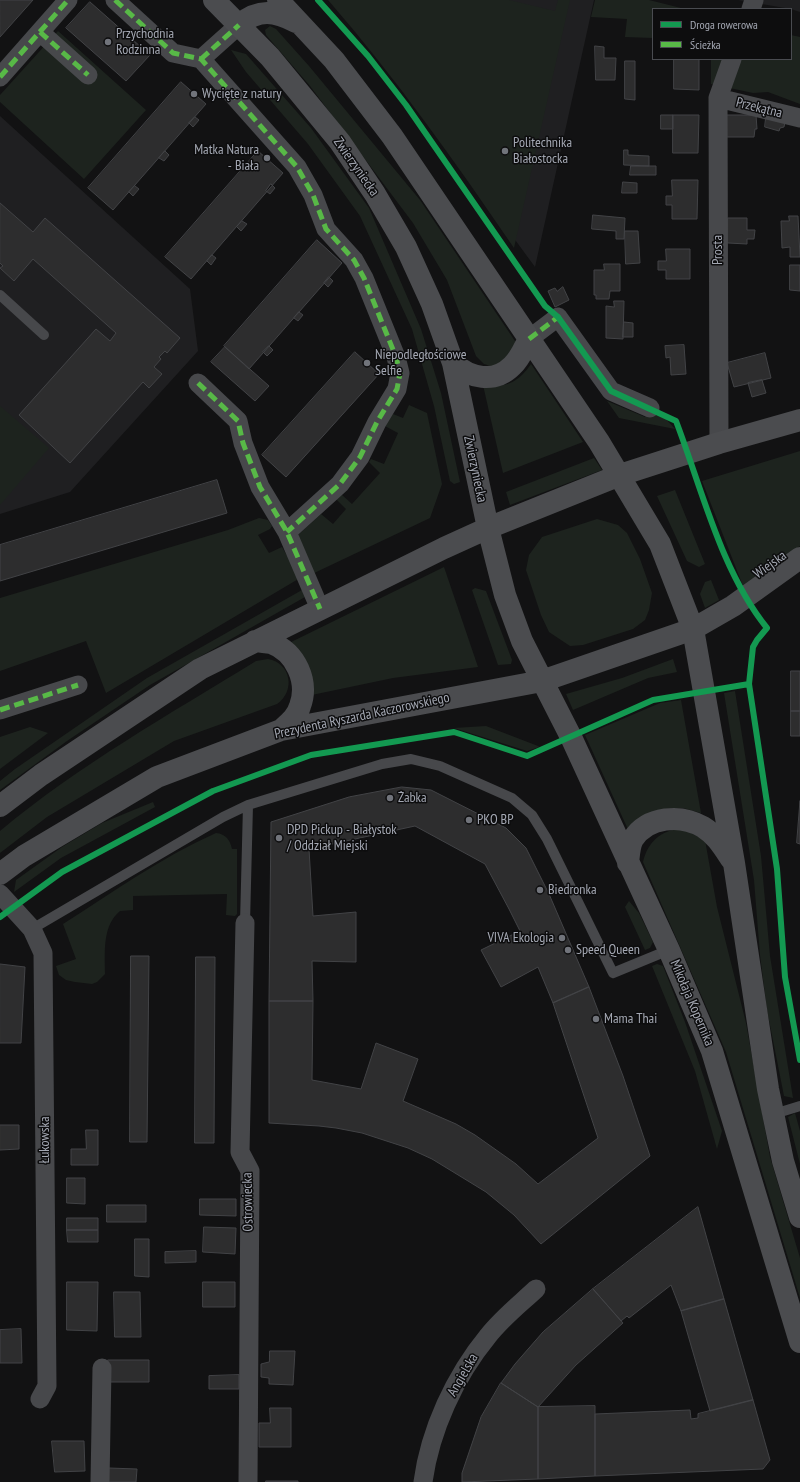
<!DOCTYPE html>
<html>
<head>
<meta charset="utf-8">
<style>
  body { margin:0 }
  #map { position:relative; width:800px; height:1482px; overflow:hidden; background:#121213; font-family:"PT Sans Narrow",sans-serif }
  canvas { display:block }
  .legend { position:absolute; left:652px; top:8px; width:140px; height:52px; box-sizing:border-box; background:#0d0d0e; border:1px solid #494b50; margin:0; padding:5px 7px; list-style:none; font-size:12px; color:#a4a8b3 }
  .legend li { display:flex; align-items:center; gap:8px; height:20px }
  .legend b { width:20px; border:1px solid #494b50 }
</style>
</head>
<body>
<div id="map">
<canvas width="800" height="1482"></canvas>
<ul class="legend">
<li><b style="height:5px;background:#139951"></b>Droga rowerowa</li>
<li><b style="height:5px;background:#58b947"></b>Ścieżka</li>
</ul>
</div>
<script>
const context = document.querySelector('canvas').getContext('2d');
context.lineJoin = 'round';
function fill(path, color) {
  context.fillStyle = color;
  context.fill(path, 'evenodd');
}
function stroke(path, color, width, dash) {
  context.strokeStyle = color;
  context.lineWidth = width;
  context.lineCap = dash ? 'butt' : 'round';
  context.setLineDash(dash || []);
  context.stroke(path);
}
function write(font, color, halo, rows, align = 'center') {
  context.font = font + ' "PT Sans Narrow",sans-serif';
  context.lineWidth = 3;
  context.setLineDash([]);
  context.textBaseline = 'middle';
  context.strokeStyle = halo;
  context.fillStyle = color;
  for (const [text, x, y, turn = 0] of rows) {
    context.save();
    context.translate(x, y);
    context.rotate((+turn || 0) * Math.PI / 180);
    context.textAlign = isNaN(turn) ? turn : align;
    if (halo) context.strokeText(text, 0, 0);
    context.fillText(text, 0, 0);
    context.restore();
  }
}
const built = new Path2D(`
  M331 0H594L535 267 364 34Z
  M738 0H800V12L791 9Z
  M0 116 190 289 198 351 70 492 0 514Z`);
const green = new Path2D(`
  M328 0H509L555 11 558 0H570L514 248C456 163 396 78 328 0Z
  M595 0H649L685 9H653V38L625 37 627 19 591 17Z
  M270 26 276 29 309 66 420 200 517 344 516 352 494 367 484 364 476 356 447 280 413 223 310 86 266 35 265 30Z
  M58 31 146 110 84 179 0 102V95Z
  M791 35 800 37V104L768 92 753 93 711 84V59H791Z
  M231 50 246 54 311 128 369 208 421 329 441 393 460 482 454 484 450 481 434 406 412 329 360 216 308 144 246 72Z
  M531 364 583 442 503 473 483 385C506 388 518 383 531 364Z
  M607 401 645 417 648 412 666 419 675 429 619 418Z
  M409 405 427 413 442 484 430 518 310 575 297 541 299 534 321 514 333 524 346 509 336 499 341 494 352 504 380 473 369 462 371 459 384 464 398 433 383 425 393 414 403 418Z
  M0 406 49 448 0 505Z
  M800 451V546L743 586 702 481Z
  M594 458 602 470 510 505 506 492Z
  M675 490 705 564 699 567 687 561 657 496Z
  M259 518 268 520 272 526 270 529 258 535 269 553 282 547 300 578 106 693 86 641 0 671V598L228 530Z
  M597 519 618 525 627 533 640 559 652 593 649 610 645 620 633 629 583 645 570 646 549 632 541 615 526 570 529 555 542 537Z
  M444 567 478 667 393 678 307 696 285 645Z
  M711 580 719 600 705 608 700 594 705 582Z
  M475 588 486 591 512 660 511 664 498 665 472 590Z
  M302 590 305 597 150 685 67 741 0 790V781L15 769 147 678Z
  M268 659C291 663 296 691 277 704L174 741 47 817 0 853V831C79 765 170 714 256 661Z
  M673 659 677 672 648 678 573 710 566 694 622 678Z
  M735 691 761 856 770 956 793 1098 784 1096 767 1010 760 955 754 880 724 693Z
  M681 700 701 813 683 808 663 809 631 836 585 735 660 703Z
  M486 726 538 746 539 747 527 751 454 728Z
  M30 727 48 733 0 769V737Z
  M153 802 155 807 61 858 14 892 16 880 62 847 102 823Z
  M681 828 705 840 717 907 746 1023 770 1157 800 1258V1298L726 1052 643 862C648 841 661 831 681 828Z
  M216 833C226 834 230 840 232 849H237V914L235 916 226 915 227 894 133 896V910L120 911C102 926 105 952 105 974L97 982 92 984 75 982 66 980 59 975 56 966 76 959 63 924C113 892 162 857 216 833Z
  M629 901 639 913 653 942 650 948 645 950 625 907Z
  M657 964 663 966 685 1022 722 1131 717 1149 695 1071 652 966Z
  M795 1113 800 1131V1164L788 1117Z`);
const building = new Path2D(`
  M0 0H33L0 37Z
  M90 2 150 55 126 81 66 28Z
  M595 46 604 47V58H616L615 80H596Z
  M674 59H699V90L674 89Z
  M625 61H635V100L625 99Z
  M181 82 206 104 113 210 88 188Z
  M661 115H673V129H661Z
  M673 115H699L698 153H673Z
  M727 115H756L757 129H755L754 137H727Z
  M195 117 199 120 193 127 189 123Z
  M766 118 785 122 784 127 780 128 779 131 765 127Z
  M624 150H628V155L649 156V166L624 165Z
  M165 151 169 155 164 161 159 158Z
  M258 151 283 173 191 279 165 257Z
  M631 166H656V175H630Z
  M672 180H698L697 219H672V205H666V196H672Z
  M623 182 637 183V193H622Z
  M271 184 275 188 270 194 266 191Z
  M135 186 139 189 133 196 129 192Z
  M0 203 33 232 45 218 180 338 167 353 165 351 159 357 161 359 154 367 162 374 149 388 143 382 70 463 19 415 96 329 110 341 116 333 33 259 14 281 0 268 3 266 0 263Z
  M593 215 625 218 624 239H616V231L592 229Z
  M789 216H798L800 257H790V247L782 248 781 221H789Z
  M728 218H747V230H755L754 239H747V244L728 243Z
  M242 221 247 224 241 231 237 227Z
  M625 231H638L640 263 626 264Z
  M317 240 342 263 249 369 224 346Z
  M666 249H690V279H666V270H658V261H666Z
  M212 255 216 258 211 265 207 261Z
  M604 264H620V291H610L609 299H596V295H594V270H604Z
  M790 265H800V291L790 290Z
  M329 277 333 281 328 287 324 283Z
  M563 287 569 300 555 307 548 291 555 288 557 291Z
  M614 301H624L623 339 606 338V306L614 307Z
  M299 312 303 315 298 321 294 318Z
  M624 322 633 323V337H623Z
  M684 345 686 374 671 375 670 357 666 358 665 346Z
  M269 346 273 350 267 356 263 352Z
  M225 347 269 386 255 401 211 362Z
  M355 352 379 374 286 477 262 455Z
  M765 353 771 378 734 387 727 363Z
  M762 380 766 393 752 397 748 383Z
  M217 480 227 513 0 581V545Z
  M791 671H800V711H791Z
  M791 711H800V736H791Z
  M402 787 431 790 506 828 526 848 549 894 589 987 553 1003 538 967 501 987 481 950 520 931 509 909 485 864 415 826 309 849 313 916 356 912V962L312 961 313 1001H269L271 822 349 797Z
  M800 801V844L797 843Z
  M131 956H149L147 1142H130Z
  M196 957H215L214 1143H195Z
  M0 964 25 967 21 1043H0Z
  M589 987 623 1076 650 1156 541 1244 514 1215 486 1192 432 1159 408 1148 362 1133 336 1128 319 1126 269 1123V1001H313L312 1080 361 1089 376 1043 418 1059 403 1101 456 1124 475 1135 516 1164 538 1184 598 1138 553 1003Z
  M0 1125H19V1149L0 1150Z
  M86 1130H98V1165H71V1149H86Z
  M67 1178H85V1204L67 1203Z
  M200 1199H236V1216L200 1215Z
  M107 1205H146V1222H107Z
  M698 1207 724 1299 681 1311 671 1285 629 1318 627 1316 621 1321 593 1289Z
  M67 1218H98V1230H67Z
  M204 1227 236 1228 235 1254 203 1252Z
  M67 1230H98V1242H68Z
  M135 1239H149V1277L135 1276Z
  M196 1251V1262L165 1263V1252Z
  M67 1282H98L97 1331 67 1330Z
  M203 1282H235V1307H203Z
  M593 1289 623 1323 576 1365 538 1407 501 1383 515 1364 543 1332Z
  M114 1292H140L141 1337H115Z
  M724 1299 753 1400 710 1411 681 1311Z
  M21 1329 22 1363H0V1330Z
  M270 1351H295L293 1385 269 1384V1378L261 1377V1364L269 1362Z
  M108 1360H149V1382H108Z
  M239 1375V1389H209V1376Z
  M501 1383 538 1407V1479L462 1482V1473L481 1417Z
  M753 1400 770 1460 763 1469 595 1476V1414L690 1410 691 1419 698 1418V1414Z
  M595 1406V1476L538 1479V1407Z
  M270 1408H291V1447H259V1423H270Z
  M52 1441H84L85 1471 55 1472Z
  M109 1468 137 1469 136 1482H108Z
  M266 1481H298V1482H266Z`);
const lane = new Path2D(`
  M0 295 44 335
  M245 923 248 805
  M32 929 223 817 248 805 382 764 411 759 440 766 512 798 532 815 547 839 613 973 669 950
  M774 1114 800 1106`);
const street = new Path2D(`
  M115 0 173 53 201 59 297 167 313 195 326 229 354 260 364 278 396 357 400 373 397 389 377 422 360 457 340 484 287 532
  M751 9 754 0
  M40 32 88 75
  M201 59 239 25
  M0 77 68 0
  M718 98 800 118
  M529 339 558 317 611 391 650 408
  M198 383 238 421 243 443 260 487 287 532 320 609
  M719 443 718 98 732 59
  M0 710 78 685
  M0 894 32 929 43 953 47 1386 40 1399
  M245 923 240 1152 250 1171 248 1482
  M100 1482 102 1368
  M423 1482C430 1430 455 1376 488 1336 502 1318 520 1304 536 1289`);
const secondary = new Path2D(`
  M214 0 270 57 340 142 375 194 406 247 432 304 453 363 488 528 505 595 522 641 571 737 669 950 712 1051 800 1342
  M278 0 334 60 392 136 599 442 660 544 693 629 734 863 768 1089 783 1161 800 1217
  M239 25C259 8 275 11 296 22
  M453 363C470 378 494 384 512 366 520 359 524 348 529 339
  M255 641C260 642 266 642 271 643 296 652 309 682 300 706 297 717 289 723 281 730
  M0 806 41 775 200 669 444 548 488 528 620 475 719 443 800 420
  M628 863C629 856 629 846 633 839 648 816 681 814 703 827 716 835 723 847 731 859
  M0 874 24 856 157 777 281 730 542 681 693 629 733 606 800 558`);
const quiet = new Path2D(`
  M115 0 173 53 201 59 297 167 313 195 326 229 354 260 364 278 396 357 400 373 397 389 377 422 360 457 340 484 287 532
  M40 32 88 75
  M201 59 239 25
  M0 77 68 0
  M529 339 558 317 560 320
  M198 383 238 421 243 443 260 487 287 532 320 609
  M0 710 78 685`);
const cycleway = new Path2D(`
  M318 0 368 56 406 105 545 306 558 317 611 391 676 421C702 489 721 571 767 628L757 640 753 647 749 684 777 869 785 977 800 1060
  M0 917 62 872 213 791 311 755 454 732 527 756 653 700 749 684`);
const markers = [
  [108,42,4,"#71747b"],
  [194,94,4,"#71747b"],
  [505,151,4,"#71747b"],
  [267,158,4,"#71747b"],
  [367,363,4,"#71747b"],
  [390,798,4,"#71747b"],
  [469,820,4,"#71747b"],
  [279,838,4,"#71747b"],
  [540,890,4,"#71747b"],
  [562,938,4,"#71747b"],
  [568,950,4,"#71747b"],
  [596,1019,4,"#71747b"]
];
const poiNames = [
  ["Przychodnia",116,34],
  ["Rodzinna",116,50],
  ["Wycięte z natury",202,94],
  ["Politechnika",513,143],
  ["Białostocka",513,159],
  ["Matka Natura",259,150,"right"],
  ["- Biała",259,166,"right"],
  ["Niepodległościowe",375,355],
  ["Selfie",375,371],
  ["Żabka",398,798],
  ["PKO BP",477,820],
  ["DPD Pickup - Białystok",287,830],
  ["/ Oddział Miejski",287,846],
  ["Biedronka",548,890],
  ["VIVA Ekologia",554,938,"right"],
  ["Speed Queen",576,950],
  ["Mama Thai",604,1019]
];
const streetNames = [
  ["Przekątna",759,108,14],
  ["Zwierzyniecka",356,167,55],
  ["Prosta",718,250,-90],
  ["Zwierzyniecka",475,469,78],
  ["Wiejska",770,565,-36],
  ["Prezydenta Ryszarda Kaczorowskiego",362,716,-12],
  ["Mikołaja Kopernika",692,1003,67],
  ["Łukowska",45,1140,-90],
  ["Ostrowiecka",248,1202,-91],
  ["Angielska",463,1375,-60]
];
fill(built, '#1f1f21');
fill(green, '#1d231e');
fill(building, '#2d2d2e');
stroke(building, '#424346', 1);
stroke(lane, '#47484b', 10);
stroke(street, '#47484b', 19);
stroke(secondary, '#4b4c4f', 22);
stroke(quiet, '#58b947', 5, [10, 5]);
stroke(cycleway, '#139951', 6);
for (const [x, y, r, color] of markers) {
  const dot = new Path2D();
  dot.arc(x, y, r, 0, 2 * Math.PI);
  context.fillStyle = color;
  context.fill(dot);
  stroke(dot, '#0d0d0e', 1.5);
}
write('14px', '#a4a8b3', '#0d0d0e', poiNames, 'left');
write('14px', '#a4a8b3', '#0d0d0e', streetNames);
</script>
</body>
</html>
